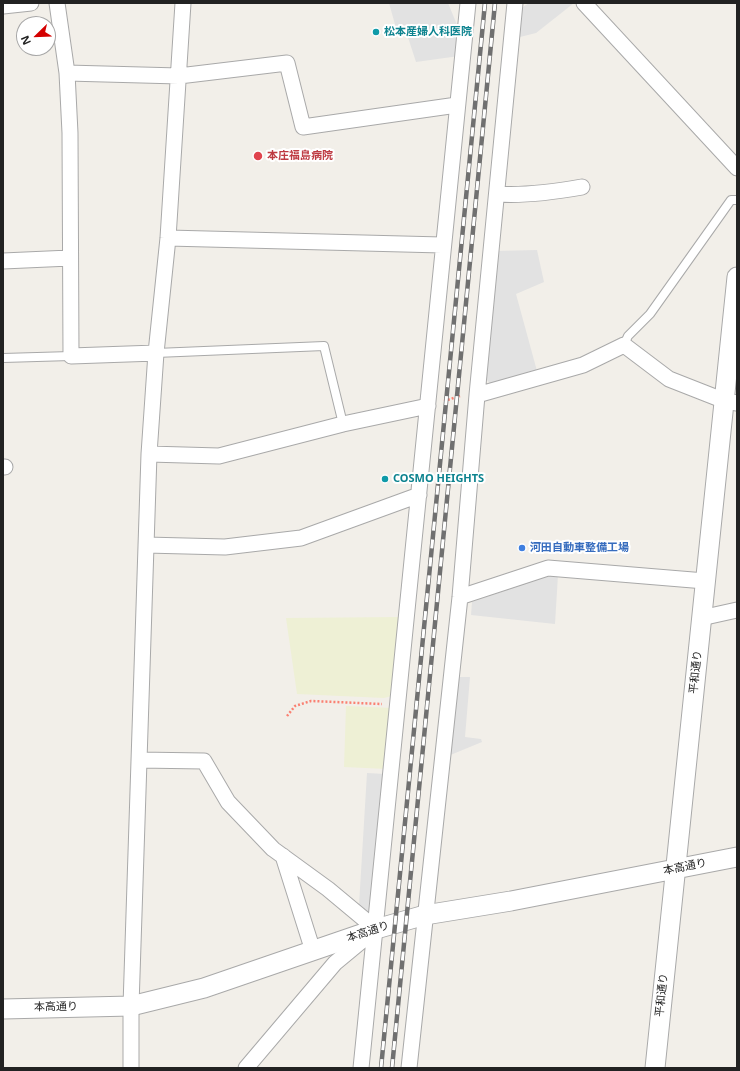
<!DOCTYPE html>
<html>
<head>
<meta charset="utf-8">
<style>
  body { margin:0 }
  #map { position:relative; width:740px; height:1071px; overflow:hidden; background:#f2efe9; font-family:"Noto Sans",sans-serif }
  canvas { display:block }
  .frame { position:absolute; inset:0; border:4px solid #222; pointer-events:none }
  .north { position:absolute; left:16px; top:16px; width:40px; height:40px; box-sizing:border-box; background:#fff; border:1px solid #a7a7a7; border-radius:50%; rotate:247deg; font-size:11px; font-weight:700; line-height:16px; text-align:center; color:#222 }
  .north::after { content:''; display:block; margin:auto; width:14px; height:18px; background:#d40000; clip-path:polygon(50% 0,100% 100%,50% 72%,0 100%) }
</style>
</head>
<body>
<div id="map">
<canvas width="740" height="1071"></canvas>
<div class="frame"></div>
<div class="north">N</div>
</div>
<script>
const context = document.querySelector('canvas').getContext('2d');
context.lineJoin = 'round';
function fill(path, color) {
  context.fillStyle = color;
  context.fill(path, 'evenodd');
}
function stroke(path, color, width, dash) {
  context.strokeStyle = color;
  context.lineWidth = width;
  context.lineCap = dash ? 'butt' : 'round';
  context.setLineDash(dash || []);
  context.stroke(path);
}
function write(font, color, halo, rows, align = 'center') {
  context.font = font + ' "Noto Sans","Noto Sans JP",sans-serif';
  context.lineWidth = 4;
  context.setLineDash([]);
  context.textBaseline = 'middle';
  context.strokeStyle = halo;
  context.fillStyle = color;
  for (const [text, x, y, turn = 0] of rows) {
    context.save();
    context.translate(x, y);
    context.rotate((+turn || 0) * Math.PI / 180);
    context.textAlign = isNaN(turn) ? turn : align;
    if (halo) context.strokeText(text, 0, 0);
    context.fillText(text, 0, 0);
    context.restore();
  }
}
const farmland = new Path2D(`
  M400 617 392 696 384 698 297 694 286 618Z
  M346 706 393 708 387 769 344 767Z`);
const parking = new Path2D(`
  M389 3H448L460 32 459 56 416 62 404 25 396 28Z
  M529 3H574L536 33 516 38 517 11Z
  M537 250 544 282 516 294 537 371 491 385 483 375 495 251Z
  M550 575H558L555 624 471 615 472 602Z
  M456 677H470L465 737 481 739 482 742 448 756Z
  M367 773 385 774 371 914 359 905Z`);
const path = new Path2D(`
  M444 401 460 396
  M287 716 295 706 311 701 382 704`);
const service = new Path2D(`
  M624 345 628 336 650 314 731 200H737
  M156 353 324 346 343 424
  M3 358 71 356`);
const minor = new Path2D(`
  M57 3 67 73 70 133 71 356 156 353
  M584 3 737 168
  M3 6 31 3
  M67 73 179 76 287 63 303 127 457 105
  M497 194C526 196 554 192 582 187
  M168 238 442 245
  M3 261 70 258
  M477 395 583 365 624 345 669 379 725 401 737 403
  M149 454 219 456 343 424 428 406
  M3 467H5
  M146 545 225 547 301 538 419 495
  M460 597 548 568 705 581
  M701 618 737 610
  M139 760 204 761 228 802 273 849 328 889 376 929
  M283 856 313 951
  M131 1068V1006L149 454 156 353 168 238 183 3
  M246 1068 335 963 370 934
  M361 1068 468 3
  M409 1068 460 597 477 395 515 3`);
const tertiary = new Path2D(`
  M3 1009 131 1006 204 988 376 929 425 915 511 901 737 857
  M655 1068 737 277`);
const rail = new Path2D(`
  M381 1068 485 3
  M392 1068 495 3`);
const markers = [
  [376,32,4,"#0f9aa8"],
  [258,156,5,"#e0444e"],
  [385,479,4,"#0f9aa8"],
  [522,548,4,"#3f7fe0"]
];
const cultureNames = [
  ["松本産婦人科医院",384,32],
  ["COSMO HEIGHTS",393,479]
];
const healthNames = [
  ["本庄福島病院",267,156]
];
const shopNames = [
  ["河田自動車整備工場",530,548]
];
const streetNames = [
  ["平和通り",696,672,-84],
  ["本高通り",685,867,-11],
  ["本高通り",368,932,-18],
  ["平和通り",662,995,-84],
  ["本高通り",56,1007,-1]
];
fill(farmland, '#eef0d5');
fill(parking, '#e2e2e2');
stroke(service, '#a9a9a9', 10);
stroke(minor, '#a9a9a9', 17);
stroke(tertiary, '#a9a9a9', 21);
stroke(path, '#fa8072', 2.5, [2, 2]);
stroke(service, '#fff', 8);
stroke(minor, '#fff', 15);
stroke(tertiary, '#fff', 19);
stroke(rail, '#707070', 4.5);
stroke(rail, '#fff', 3, [9]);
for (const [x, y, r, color] of markers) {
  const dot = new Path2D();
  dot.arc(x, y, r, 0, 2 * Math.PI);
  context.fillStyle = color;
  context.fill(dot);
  stroke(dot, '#fff', 1.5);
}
write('bold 11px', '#0d838f', '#fff', cultureNames, 'left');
write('bold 11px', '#be3a42', '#fff', healthNames, 'left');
write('bold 11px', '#366cbe', '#fff', shopNames, 'left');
write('11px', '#222', '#fff', streetNames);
</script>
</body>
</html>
